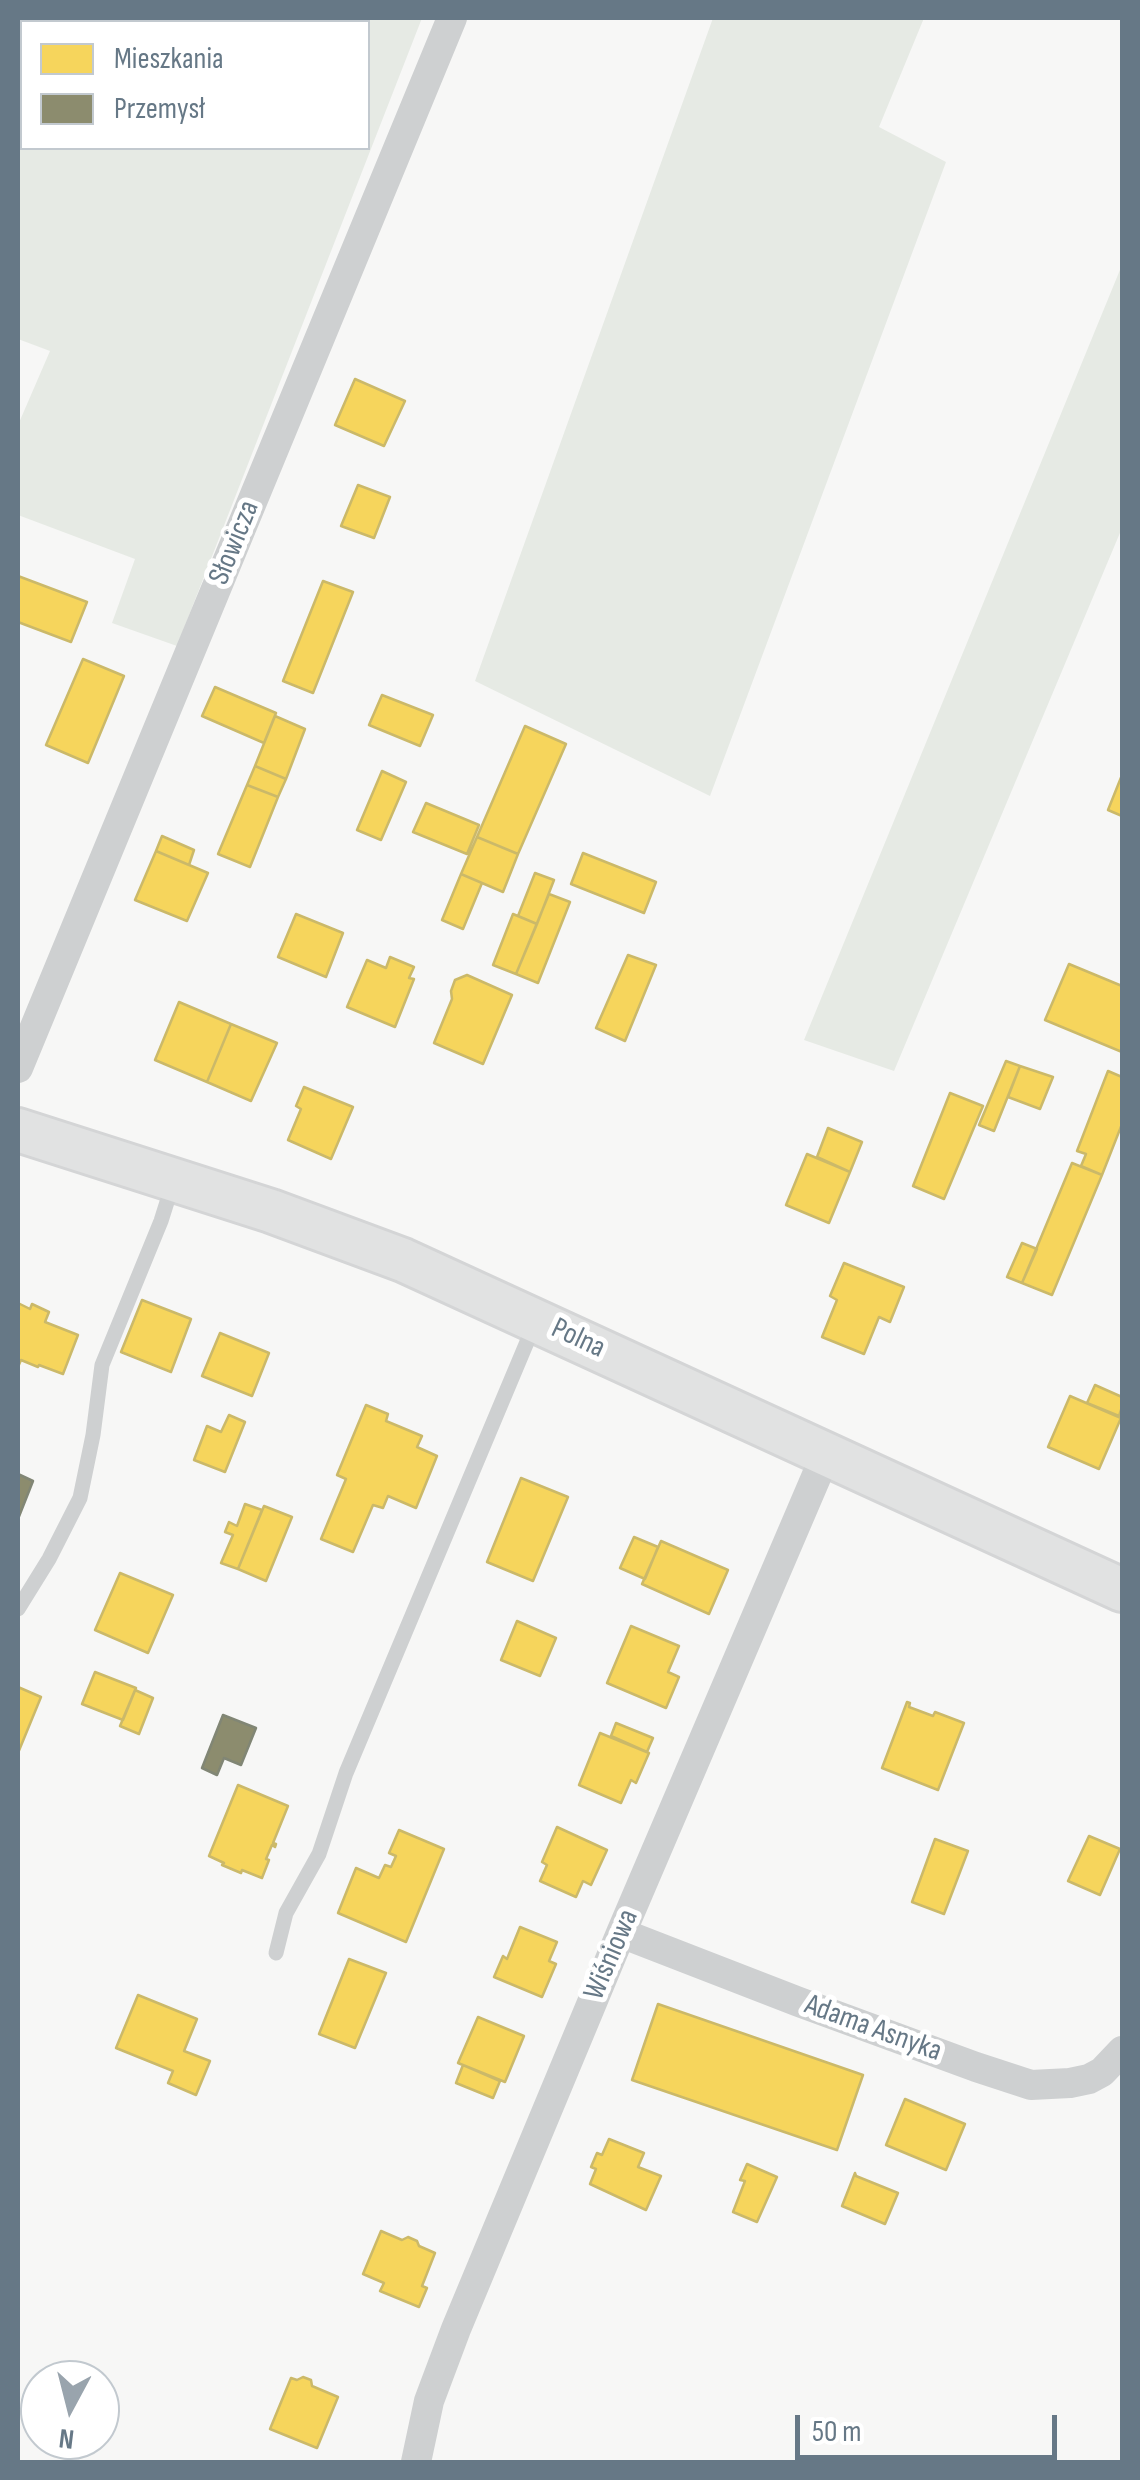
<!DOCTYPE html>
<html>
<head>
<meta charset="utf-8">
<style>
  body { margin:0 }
  #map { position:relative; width:1140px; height:2480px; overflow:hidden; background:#f7f7f6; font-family:"Sofia Sans Condensed",sans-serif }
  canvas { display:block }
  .frame { position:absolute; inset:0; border:20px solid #667886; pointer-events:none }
  .legend { position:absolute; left:20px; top:20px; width:350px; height:130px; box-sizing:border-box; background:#fff; border:2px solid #c2c9cf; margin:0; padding:12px 18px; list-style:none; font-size:30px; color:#667886 }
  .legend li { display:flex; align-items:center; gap:20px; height:50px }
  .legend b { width:50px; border:2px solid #c2c9cf }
  .north { position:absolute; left:20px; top:2360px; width:100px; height:100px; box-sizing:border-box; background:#fff; border:2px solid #c2c9cf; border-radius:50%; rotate:187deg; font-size:28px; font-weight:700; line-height:40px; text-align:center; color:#667886 }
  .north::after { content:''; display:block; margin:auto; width:35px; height:45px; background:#99a4ad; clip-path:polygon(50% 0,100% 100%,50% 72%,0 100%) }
  .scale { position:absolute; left:795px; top:2415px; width:262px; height:45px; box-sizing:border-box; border:5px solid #667886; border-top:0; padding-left:12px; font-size:30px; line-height:35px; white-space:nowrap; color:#667886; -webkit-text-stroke:8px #fff; paint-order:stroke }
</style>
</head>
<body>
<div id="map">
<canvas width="1140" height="2480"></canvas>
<div class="frame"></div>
<ul class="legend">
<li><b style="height:28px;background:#f6d55c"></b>Mieszkania</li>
<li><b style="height:28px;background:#8c8c6e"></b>Przemysł</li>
</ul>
<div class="north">N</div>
<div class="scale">50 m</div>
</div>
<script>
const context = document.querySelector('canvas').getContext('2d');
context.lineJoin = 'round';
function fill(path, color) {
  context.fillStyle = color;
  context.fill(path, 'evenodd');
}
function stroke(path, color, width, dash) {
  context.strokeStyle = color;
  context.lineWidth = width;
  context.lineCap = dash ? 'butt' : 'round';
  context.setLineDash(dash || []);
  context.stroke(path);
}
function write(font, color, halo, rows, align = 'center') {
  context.font = font + ' "Sofia Sans Condensed",sans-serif';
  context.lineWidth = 10;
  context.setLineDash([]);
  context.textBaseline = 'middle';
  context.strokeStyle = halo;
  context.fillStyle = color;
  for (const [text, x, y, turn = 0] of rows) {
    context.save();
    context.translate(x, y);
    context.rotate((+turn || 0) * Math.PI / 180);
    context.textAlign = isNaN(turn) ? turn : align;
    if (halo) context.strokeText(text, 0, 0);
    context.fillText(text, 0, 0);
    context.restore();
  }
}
const green = new Path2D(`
  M18 18H30L41 22H22V148H368V22H65L68 18H422L177 646 112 623 135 559 18 515V425L50 351 18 339Z
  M713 18H924L879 127 946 162 710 796 475 681Z
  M1122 265V528L894 1071 804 1040Z`);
const homes = new Path2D(`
  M355 379 405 401 384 446 335 425Z
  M358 485 390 497 374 538 341 526Z
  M18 576 87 602 71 642 18 622Z
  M323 581 353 592 313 693 283 681Z
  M83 659 124 676 88 763 46 745Z
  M215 687 276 713 264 743 202 716Z
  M382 695 433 715 420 746 369 725Z
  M275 716 305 729 286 779 255 766Z
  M525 726 566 744 518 854 477 837Z
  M255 766 286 779 278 797 247 785Z
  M382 771 406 782 381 840 357 830Z
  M1122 775V816L1108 810Z
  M247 785 278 797 250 867 218 854Z
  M426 803 479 825 467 854 413 832Z
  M162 836 194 850 189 865 156 851Z
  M477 837 518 854 503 892 461 874Z
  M156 851 208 873 187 921 135 900Z
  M583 853 656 882 644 913 571 884Z
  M535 873 554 880 537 924 518 916Z
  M461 874 482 883 463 929 442 920Z
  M549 894 570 902 538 983 516 974Z
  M296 914 343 933 326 977 278 957Z
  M513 914 537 924 516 974 493 965Z
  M628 955 656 965 625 1041 596 1028Z
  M390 957 414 967 409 978 414 979 395 1027 347 1007 367 960 386 968Z
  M1069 964 1122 986V1052L1045 1020Z
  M467 975 512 995 483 1064 434 1043 452 999 451 991 455 980Z
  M179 1002 231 1024 207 1082 155 1060Z
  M231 1024 277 1043 251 1101 207 1082Z
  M1006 1061 1020 1066 994 1131 979 1125Z
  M1020 1066 1053 1077 1040 1109 1008 1097Z
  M1108 1071 1122 1077V1124L1102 1175 1081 1166 1086 1154 1077 1151Z
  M304 1087 353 1107 331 1159 288 1140 301 1109 296 1106Z
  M950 1093 983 1106 944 1199 913 1186Z
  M828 1128 862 1142 850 1172 817 1157Z
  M807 1154 850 1172 829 1223 786 1205Z
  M1072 1163 1102 1175 1052 1295 1022 1283Z
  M1022 1243 1037 1249 1022 1283 1007 1277Z
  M844 1263 904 1287 890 1322 879 1317 864 1354 822 1337 837 1300 830 1296Z
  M142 1300 191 1319 171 1372 121 1352Z
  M18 1303 30 1309 32 1304 49 1312 45 1322 78 1335 63 1374 39 1365 38 1367 21 1360 18 1367Z
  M220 1333 269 1353 252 1396 202 1376Z
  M1095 1385 1122 1397V1407L1119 1416 1087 1403Z
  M1070 1396 1121 1418 1099 1469 1048 1447Z
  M366 1405 388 1414 386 1421 422 1436 417 1447 437 1456 416 1508 388 1496 383 1508 373 1505 353 1552 321 1539 346 1479 337 1475Z
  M229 1415 245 1422 225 1472 194 1460 207 1426 221 1432Z
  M521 1478 568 1497 533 1581 487 1562Z
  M245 1504 262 1510 238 1569 221 1563 233 1535 225 1532 229 1522 237 1526Z
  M264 1506 292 1517 266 1581 238 1569Z
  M634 1537 658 1547 645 1579 620 1568Z
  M661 1541 728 1570 709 1614 642 1584Z
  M120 1573 173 1595 148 1653 95 1630Z
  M517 1621 556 1638 540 1676 501 1660Z
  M631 1626 679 1646 668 1672 679 1677 666 1708 607 1683Z
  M95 1672 136 1688 123 1720 82 1704Z
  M18 1687 41 1697 18 1753Z
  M135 1690 153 1698 139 1734 120 1726Z
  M907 1702 910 1703 909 1707 933 1716 935 1712 964 1723 938 1790 882 1768Z
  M616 1723 653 1738 647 1752 611 1736Z
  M600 1733 649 1753 636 1783 631 1780 621 1803 579 1785Z
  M238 1785 288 1806 273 1843 276 1844 275 1847 272 1845 266 1859 269 1860 262 1878 242 1870 241 1873 222 1865 224 1863 209 1856Z
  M557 1827 607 1850 591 1885 583 1881 576 1897 540 1881 547 1865 542 1862Z
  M399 1830 444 1849 406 1942 338 1913 356 1868 379 1878 385 1865 391 1867 396 1856 389 1853Z
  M1089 1836 1120 1849 1100 1895 1068 1881Z
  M935 1839 968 1851 944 1914 912 1902Z
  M520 1927 557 1942 549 1961 556 1964 542 1997 494 1977 503 1956 507 1959Z
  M349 1959 386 1973 355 2048 319 2034Z
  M138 1995 197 2019 184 2051 210 2061 196 2095 168 2083 173 2071 116 2048Z
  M658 2004 863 2075 837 2150 632 2080Z
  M478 2017 524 2036 505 2082 458 2063Z
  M463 2065 500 2081 493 2098 456 2083Z
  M905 2099 965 2124 946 2170 886 2145Z
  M609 2139 644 2153 638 2167 661 2176 646 2210 590 2184 596 2169 591 2167 597 2153 602 2155Z
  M747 2164 777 2177 757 2222 733 2212 745 2181 740 2180Z
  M855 2173 856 2176 898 2193 885 2224 842 2206Z
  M381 2231 402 2240 408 2237 417 2241 419 2246 435 2253 422 2286 427 2288 419 2307 380 2291 384 2283 363 2274Z
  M303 2377 311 2380 312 2386 338 2397 317 2448 270 2429 291 2378 297 2380Z`);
const industry = new Path2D(`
  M18 1474 33 1481 18 1519Z
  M223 1715 256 1728 241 1765 224 1758 217 1775 202 1768Z`);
const lane = new Path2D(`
  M18 1609 49 1559 80 1498 93 1435 102 1365 161 1221 173 1183
  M276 1953 286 1913 319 1854 346 1773 535 1323`);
const street = new Path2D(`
  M18 1068 452 18
  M621 1933 799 2002 976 2067 1031 2085 1070 2083 1089 2079 1102 2072 1122 2051
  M416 2462 429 2401 456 2329 621 1933 826 1454`);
const secondary = new Path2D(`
  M18 1130 271 1211 403 1260 1122 1590`);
const streetNames = [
  ["Słowicza",235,543,-68],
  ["Polna",578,1339,25],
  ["Wiśniowa",612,1955,-67],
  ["Adama Asnyka",873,2029,20]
];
fill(green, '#e6eae4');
fill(homes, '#f6d55c');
stroke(homes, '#cbb969', 2.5);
fill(industry, '#8c8c6e');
stroke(industry, '#818675', 2.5);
stroke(secondary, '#d4d5d6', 48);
stroke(lane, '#ced0d1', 15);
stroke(street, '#ced0d1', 30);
stroke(secondary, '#e1e2e2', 42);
write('30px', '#667886', '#fff', streetNames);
</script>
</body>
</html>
